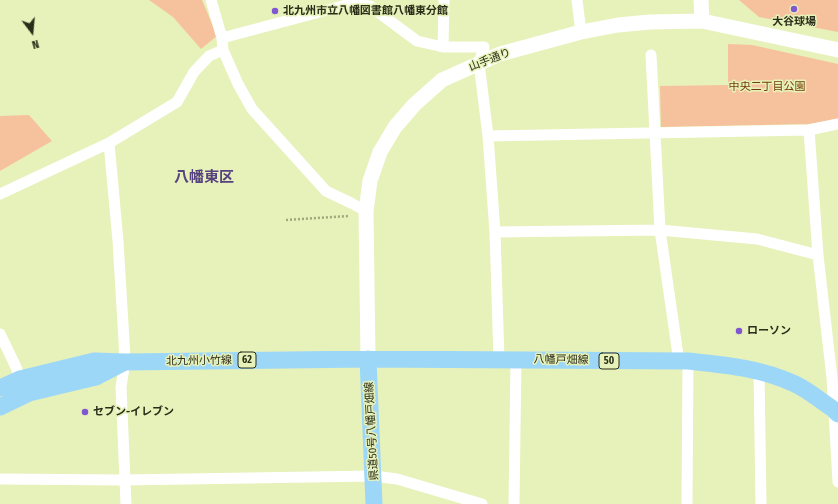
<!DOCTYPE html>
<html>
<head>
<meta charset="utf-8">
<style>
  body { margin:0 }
  #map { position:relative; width:838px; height:504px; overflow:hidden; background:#e7f1ba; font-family:"Fira Sans Condensed",sans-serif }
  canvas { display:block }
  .north { position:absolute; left:12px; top:12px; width:40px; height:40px; -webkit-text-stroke:3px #e7f1ba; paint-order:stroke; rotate:164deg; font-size:11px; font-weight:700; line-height:16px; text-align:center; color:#2a2d18 }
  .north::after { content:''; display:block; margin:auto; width:14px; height:18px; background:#2a2d18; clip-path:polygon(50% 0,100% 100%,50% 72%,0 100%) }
</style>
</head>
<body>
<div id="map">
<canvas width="838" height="504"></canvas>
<div class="north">N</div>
</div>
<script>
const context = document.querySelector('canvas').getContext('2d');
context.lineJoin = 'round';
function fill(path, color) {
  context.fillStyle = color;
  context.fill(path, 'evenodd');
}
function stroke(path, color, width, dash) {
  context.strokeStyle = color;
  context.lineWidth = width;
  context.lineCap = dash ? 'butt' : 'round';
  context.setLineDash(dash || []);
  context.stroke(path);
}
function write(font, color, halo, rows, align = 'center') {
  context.font = font + ' "Fira Sans Condensed","Noto Sans JP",sans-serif';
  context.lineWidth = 3;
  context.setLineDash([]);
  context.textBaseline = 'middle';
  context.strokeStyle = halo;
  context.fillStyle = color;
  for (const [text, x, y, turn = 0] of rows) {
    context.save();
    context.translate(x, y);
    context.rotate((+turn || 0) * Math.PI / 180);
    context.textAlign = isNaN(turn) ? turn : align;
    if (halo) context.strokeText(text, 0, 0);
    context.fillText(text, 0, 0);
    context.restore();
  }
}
const green = new Path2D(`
  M149 0H202L217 36 201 49 173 17Z
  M739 0H838V32L759 17Z
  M728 44 752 45 838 64V119L809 124 661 127 660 86 728 85Z
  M29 115 52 141 0 171V116Z`);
const path = new Path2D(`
  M286 220 349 216`);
const street = new Path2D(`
  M211 0 222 38 223 50 238 84 252 109 326 191 351 203 366 211
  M444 0 443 47H484L479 63 488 136 495 232 499 360
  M577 0 581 32
  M222 38 350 4 370 6 417 41 443 47
  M651 55 660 230 679 362
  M809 130 818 255 832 378 838 482
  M488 136 809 130 838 124
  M109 143 118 241 124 341 125 362 121 387 126 504
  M0 194 109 143 177 102 194 72 209 56 223 50
  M495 232 660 230 757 239 818 255
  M0 334 16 367 20 379
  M759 371 761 504
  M0 479 124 480 374 476 397 479 482 504
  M514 504 516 360
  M687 504 688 361`);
const secondary = new Path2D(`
  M701 0 702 21
  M368 359 366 211 370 181 380 152 395 127 414 105 442 80 500 54 581 32 618 25 650 22 702 21 838 50`);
const primary = new Path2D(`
  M368 359 374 504
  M0 388 20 379 94 361 125 362 368 359 688 361C725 365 761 368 795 384 808 390 821 401 833 409L838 414
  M0 407 29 393 96 377 123 363`);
const markers = [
  [794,9,4,"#8157d0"],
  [275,11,4,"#8157d0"],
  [739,331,4,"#8157d0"],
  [85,412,4,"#8157d0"]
];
const shields = [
  [247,360,18],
  [609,361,20]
];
const shieldNames = [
  ["62",247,360],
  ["50",609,361]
];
const poiNames = [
  ["北九州市立八幡図書館八幡東分館",283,11],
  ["大谷球場",794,22,"center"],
  ["ローソン",747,331],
  ["セブン-イレブン",93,412]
];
const streetNames = [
  ["山手通り",490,60,-21],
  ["八幡戸畑線",561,360,1],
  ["北九州小竹線",199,361,-1],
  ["県道50号八幡戸畑線",372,431,-93]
];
const parkNames = [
  ["中央二丁目公園",767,87]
];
const districtNames = [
  ["八幡東区",204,178]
];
fill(green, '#f6c29e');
stroke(path, '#9fa77d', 2.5, [2, 2]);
stroke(street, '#fff', 11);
stroke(secondary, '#fff', 15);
stroke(primary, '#9dd7f8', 17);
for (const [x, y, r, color] of markers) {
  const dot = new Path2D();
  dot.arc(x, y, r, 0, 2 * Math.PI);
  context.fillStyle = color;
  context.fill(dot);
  stroke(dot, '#e7f1ba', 1.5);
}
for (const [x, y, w] of shields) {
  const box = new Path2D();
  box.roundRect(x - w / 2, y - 8, w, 16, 3);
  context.fillStyle = '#e7f1ba';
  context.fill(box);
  stroke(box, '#2a2d18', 1);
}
write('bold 10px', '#2a2d18', null, shieldNames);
write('bold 11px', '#2a2d18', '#e7f1ba', poiNames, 'left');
write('11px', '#2a2d18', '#e7f1ba', streetNames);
write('11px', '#753c06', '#e7f1ba', parkNames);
write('bold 15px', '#55427f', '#e7f1ba', districtNames);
</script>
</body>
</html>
